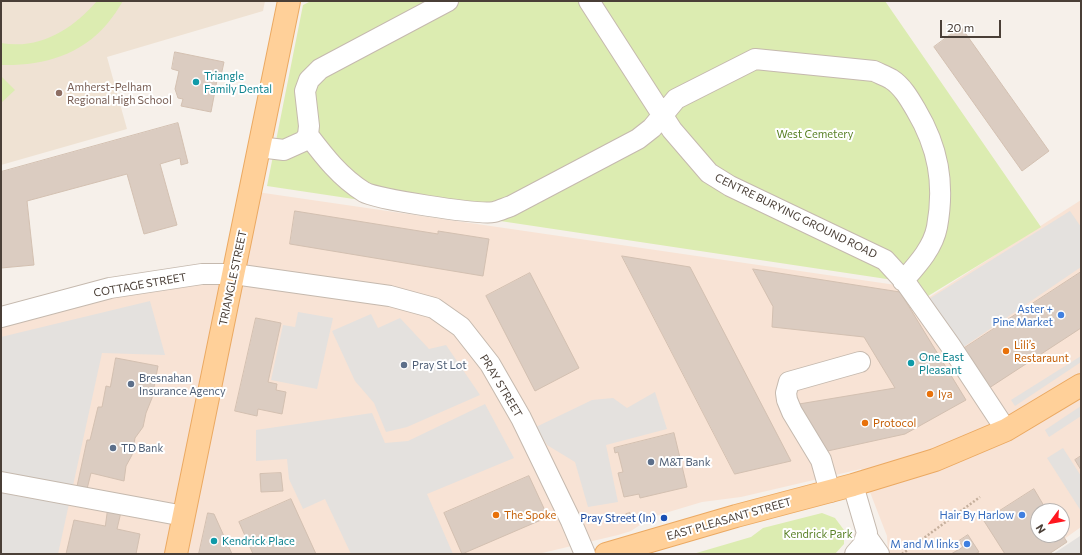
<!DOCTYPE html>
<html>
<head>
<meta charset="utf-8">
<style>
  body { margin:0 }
  #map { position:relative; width:1082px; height:555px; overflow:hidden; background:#f6f0ea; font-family:Commissioner,sans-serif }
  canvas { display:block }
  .frame { position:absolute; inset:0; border:2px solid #4a3f37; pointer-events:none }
  .north { position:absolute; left:1030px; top:503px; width:40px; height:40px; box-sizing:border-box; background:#fff; border:1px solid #b7b2af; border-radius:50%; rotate:238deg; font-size:11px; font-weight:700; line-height:16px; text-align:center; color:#4a3f37 }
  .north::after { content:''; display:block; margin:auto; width:14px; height:18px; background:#ff171f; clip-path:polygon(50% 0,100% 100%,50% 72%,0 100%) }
  .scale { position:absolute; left:940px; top:20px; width:61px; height:18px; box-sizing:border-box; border:2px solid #4a3f37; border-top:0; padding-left:5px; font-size:12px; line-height:14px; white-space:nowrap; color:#4a3f37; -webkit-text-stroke:3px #fff; paint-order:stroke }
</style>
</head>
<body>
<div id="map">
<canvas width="1082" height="555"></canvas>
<div class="frame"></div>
<div class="north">N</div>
<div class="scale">20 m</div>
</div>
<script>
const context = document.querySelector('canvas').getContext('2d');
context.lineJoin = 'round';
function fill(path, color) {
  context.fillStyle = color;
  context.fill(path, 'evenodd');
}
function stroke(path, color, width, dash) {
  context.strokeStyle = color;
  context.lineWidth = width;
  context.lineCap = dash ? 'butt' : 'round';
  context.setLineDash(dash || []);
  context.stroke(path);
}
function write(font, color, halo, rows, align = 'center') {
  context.font = font + ' Commissioner,sans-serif';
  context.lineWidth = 4;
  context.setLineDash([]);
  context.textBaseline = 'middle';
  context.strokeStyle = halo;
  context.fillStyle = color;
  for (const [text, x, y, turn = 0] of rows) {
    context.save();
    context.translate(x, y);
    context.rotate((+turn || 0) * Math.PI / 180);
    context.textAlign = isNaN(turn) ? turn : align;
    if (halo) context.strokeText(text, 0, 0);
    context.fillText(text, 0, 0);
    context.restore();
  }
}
const commercial = new Path2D(`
  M250 191 896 285 914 307 1081 200V527L1043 554H888L887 536 861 469 741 497 702 502 652 517 631 531 618 535 538 554H1V317L234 274ZM1038 511H1062V535H1038Z`);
const education = new Path2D(`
  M1 1H265L263 11 107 57 127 129 1 165Z`);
const green = new Path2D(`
  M97 1H123C118 9 113 17 107 24 80 56 41 66 1 65V43C40 50 73 29 97 1Z
  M311 1H885L1041 227 915 304 900 281 267 186 303 5Z
  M1 76 15 90 1 103Z
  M822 513 835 518 844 530V544L835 554H693L751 537 763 528Z`);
const parking = new Path2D(`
  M1070 211 1081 227V267L962 348 929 299Z
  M150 301 165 355 102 353 58 554H1V337Z
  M298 312 333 318 317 389 271 380 283 325 295 327Z
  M371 314 378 328 400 318 429 349 446 345 480 395 407 427 386 432 374 403 355 381 332 331Z
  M1081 356V362L1015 406 1011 400Z
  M655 392 667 429 606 445 618 502 588 507 575 462 547 445 536 427 592 400 613 398 627 408Z
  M485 404 514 458 427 494 453 554H351L325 499 303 509 289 479 287 459 256 461V430L372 413 385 443 408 441Z
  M1081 406V416L1049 437 1045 430Z
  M1063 448 1081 476V511L1047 458Z
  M1080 536 1081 554H1053Z`);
const building = new Path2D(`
  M961 27 1049 151 1022 171 934 47Z
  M175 52 224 62 221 76 218 75 211 112 181 106 183 99 178 98 175 89 179 71 172 69Z
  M178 123 188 163 181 165 180 158 160 164 177 225 144 234 127 174 27 201 34 265 1 268V172Z
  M295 211 438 234V231L489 239 483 276 290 244Z
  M622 256 690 267 791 461 735 474Z
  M753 269 900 292 966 400 905 434 823 452 799 404 895 388 864 337 772 327 773 307Z
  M1081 272V328L986 390 960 351Z
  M530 273 579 368 535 391 486 296Z
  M256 318 281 323 268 382 277 384 276 390 286 392 282 414 258 409 257 416 235 411Z
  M116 358 158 366 152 398 146 413 143 427 135 438 132 455 126 466 124 481 91 473 86 493 76 491 87 440H90L98 407H102L106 386 110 387Z
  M674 433 687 487 640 498 639 494 624 497 618 473 623 472 618 452 615 453 614 448Z
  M1081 456V470L1075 460Z
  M281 473 283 491 261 492 260 474Z
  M529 476 548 517 462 554 444 513Z
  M1034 489 1047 511H1038V535L1062 534 1067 542 1049 554H1005L984 521Z
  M291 499 316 554H253L239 522Z
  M108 509 121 512 117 529 140 534 136 554H66L74 520 105 526Z
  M208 513 214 514 232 554H199Z
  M630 513 632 522 628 523 626 514Z
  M968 535 979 552 975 554H951L963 547 959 541Z`);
const path = new Path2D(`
  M902 554 980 497`);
const minor = new Path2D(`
  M589 1 672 130 709 173 730 186 885 260 906 283 950 345 1006 430
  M308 135C324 156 340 177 364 192 376 199 478 215 494 212 499 211 505 208 511 206L638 139 652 128 676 99 755 59 874 71C880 74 886 76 891 79 902 86 909 98 916 110 938 147 945 183 937 227 933 248 917 265 903 281
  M259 147 284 150 304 141 308 135 309 126 305 91 309 80 320 69 448 1
  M1 317 110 288 202 274H234L390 296 434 308 461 327 490 364 521 418 571 521 585 554
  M1 482 184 516
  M853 485 867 533 863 545 855 554
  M830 492 821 460 792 412 787 400 786 393 789 382 860 362
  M867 537 879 554`);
const major = new Path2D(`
  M176 554 289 1
  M606 554 736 516 853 485 935 460 1006 430 1081 385`);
const markers = [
  [196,82,4,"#0f9aa8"],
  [59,93,4,"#8d6e63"],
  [1061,315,4,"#3f7fe0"],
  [1006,351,4,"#e8710a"],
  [911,363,4,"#0f9aa8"],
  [404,365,4,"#5c6f8a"],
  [131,384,4,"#5c6f8a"],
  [930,394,4,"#e8710a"],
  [865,423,4,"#e8710a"],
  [113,448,4,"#5c6f8a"],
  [651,462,4,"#5c6f8a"],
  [496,515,4,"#e8710a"],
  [1022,515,4,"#3f7fe0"],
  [664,518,4,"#1a4fb4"],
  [214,541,4,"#0f9aa8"],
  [967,544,4,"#3f7fe0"]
];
const cultureNames = [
  ["Triangle",204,76],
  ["Family Dental",204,89],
  ["One East",919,357],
  ["Pleasant",919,370],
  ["Kendrick Place",222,541]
];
const educationNames = [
  ["Amherst-Pelham",67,87],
  ["Regional High School",67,100]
];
const parkNames = [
  ["West Cemetery",815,134],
  ["Kendrick Park",818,534]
];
const streetNames = [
  ["CENTRE BURYING GROUND ROAD",796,216,26],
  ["TRIANGLE STREET",233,278,-78],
  ["COTTAGE STREET",140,285,-10],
  ["PRAY STREET",501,386,59],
  ["EAST PLEASANT STREET",729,519,-16]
];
const shopNames = [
  ["Aster +",1053,309],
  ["Pine Market",1053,322],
  ["Hair By Harlow",1014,515],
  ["M and M links",959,544]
];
const foodNames = [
  ["Lili’s",1014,345],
  ["Restaraunt",1014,358],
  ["Iya",938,394],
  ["Protocol",873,423],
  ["The Spoke",504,515]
];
const serviceNames = [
  ["Pray St Lot",412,365],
  ["Bresnahan",139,378],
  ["Insurance Agency",139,391],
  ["TD Bank",121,448],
  ["M&T Bank",659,462]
];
const transitNames = [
  ["Pray Street (In)",656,518]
];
fill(commercial, '#f8e3d5');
fill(education, '#efe2d3');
fill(green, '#dcecb1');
fill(parking, '#e4e1de');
fill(building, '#dbccc1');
stroke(building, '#d3c0b1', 1);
stroke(minor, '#c5b9ae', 22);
stroke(major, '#eba962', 24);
stroke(path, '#c5af9c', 2.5, [2, 2]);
stroke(minor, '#fff', 20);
stroke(major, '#ffd099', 22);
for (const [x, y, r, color] of markers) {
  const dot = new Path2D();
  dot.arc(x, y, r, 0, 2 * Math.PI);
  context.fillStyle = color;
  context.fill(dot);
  stroke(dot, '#fff', 1.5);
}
write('11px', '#0d838f', '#fff', cultureNames, 'left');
write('11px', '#785e54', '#fff', educationNames, 'left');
write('11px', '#598126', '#fff', parkNames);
write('11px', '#4a3f37', '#fff', streetNames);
write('11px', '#366cbe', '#fff', shopNames, 'right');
write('11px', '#c56008', '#fff', foodNames, 'left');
write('11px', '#4e5e75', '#fff', serviceNames, 'left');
write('11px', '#164399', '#fff', transitNames, 'right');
</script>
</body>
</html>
